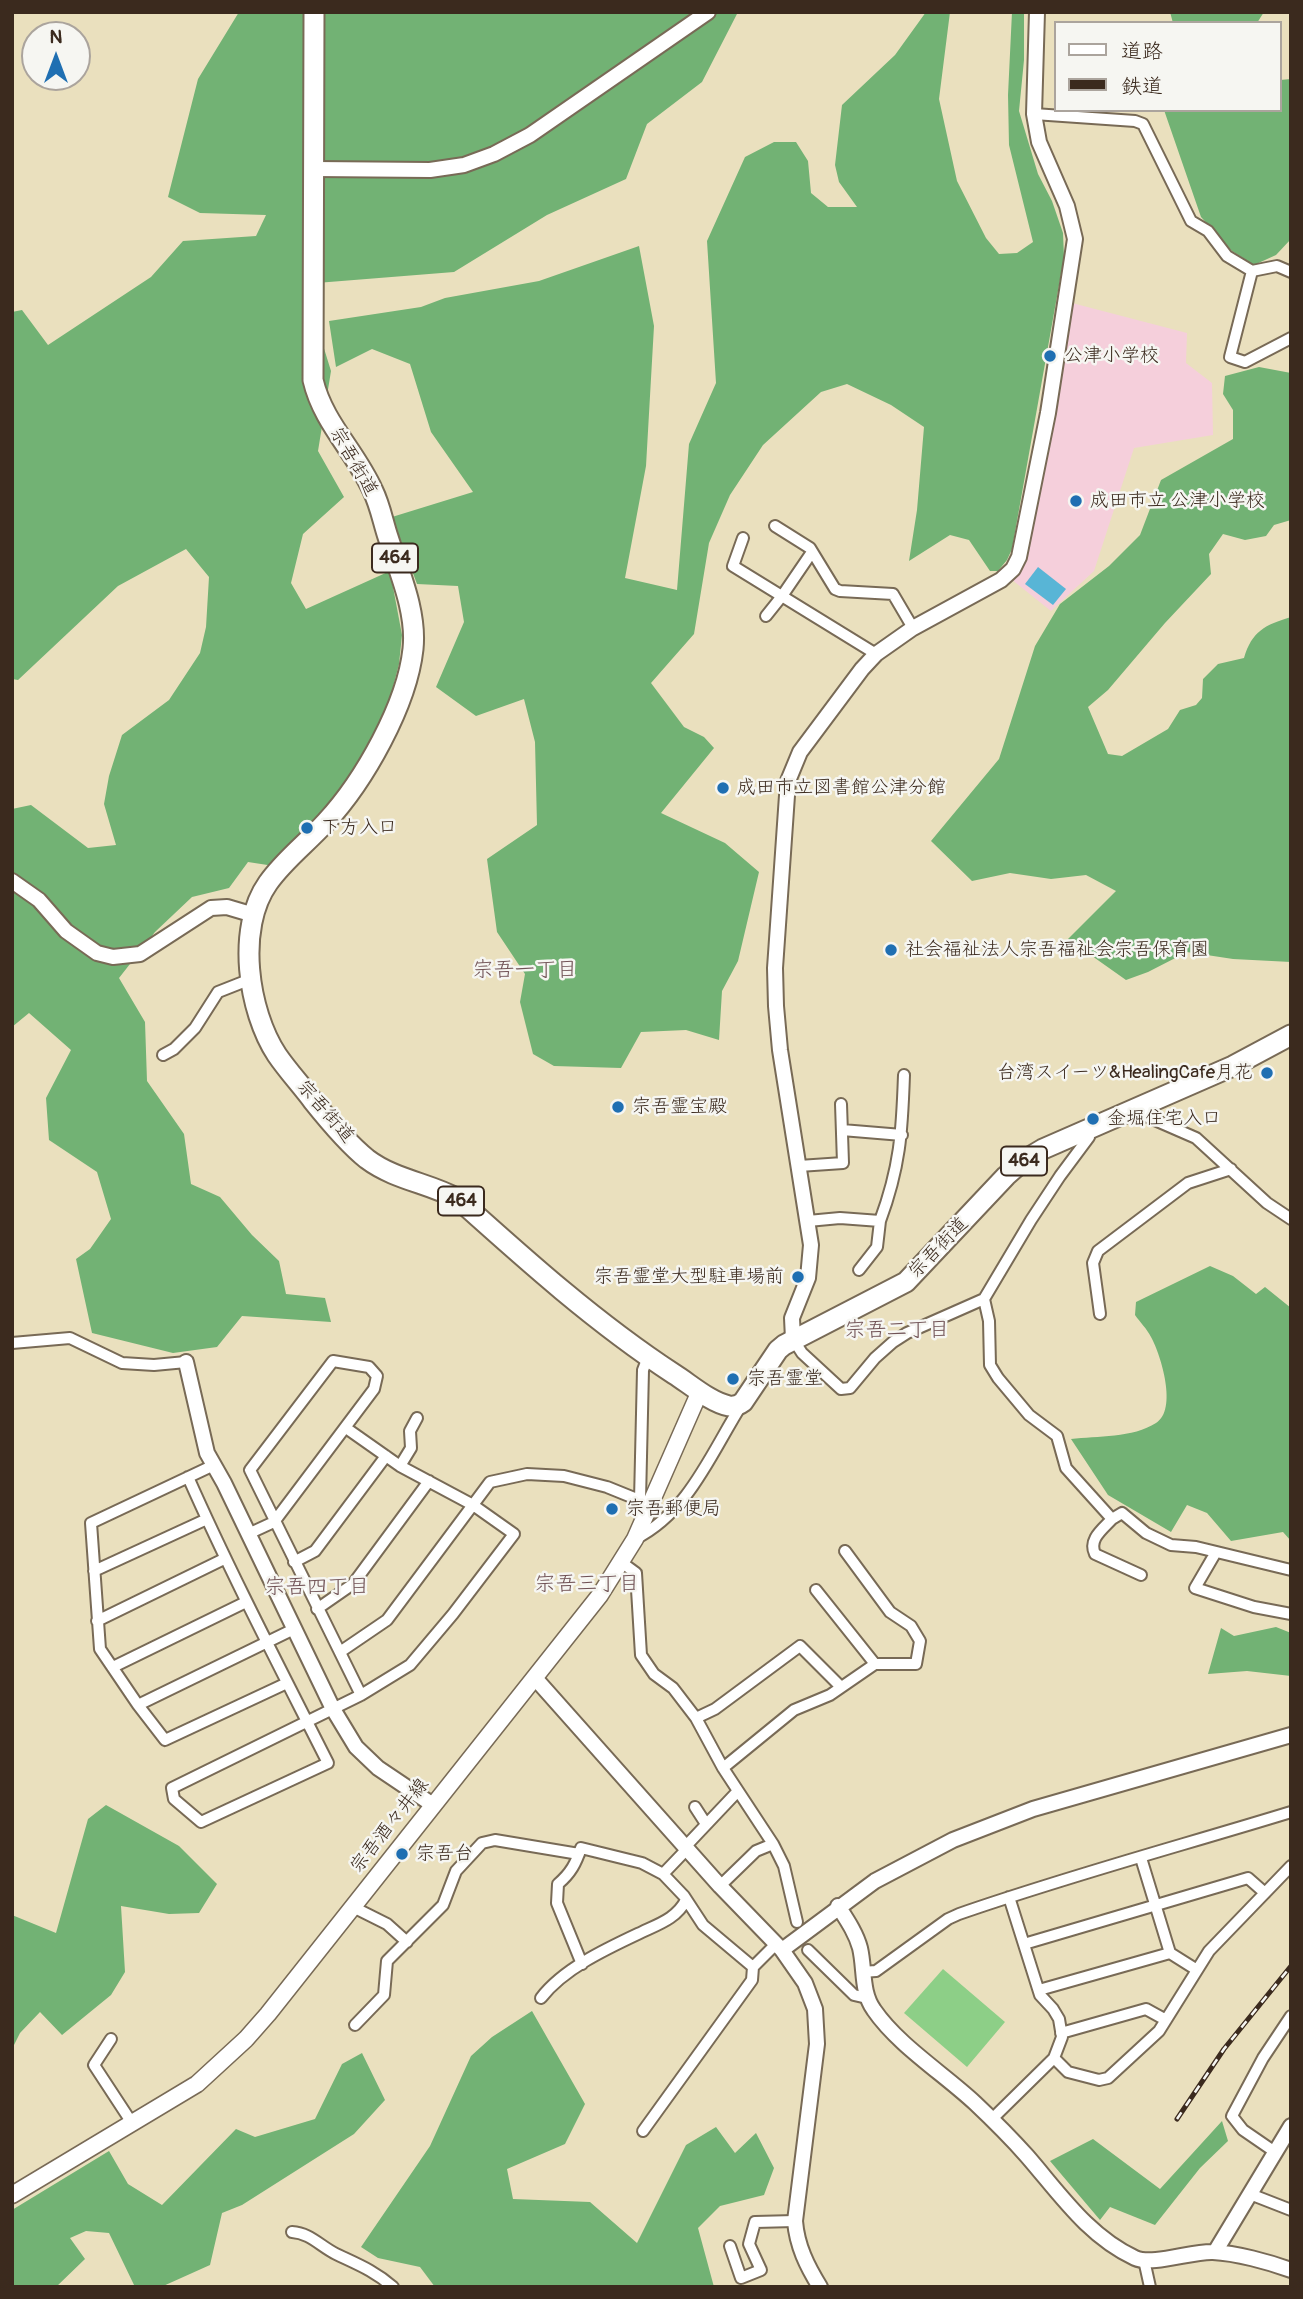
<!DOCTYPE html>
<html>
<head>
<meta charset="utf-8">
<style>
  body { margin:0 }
  #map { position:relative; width:1303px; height:2299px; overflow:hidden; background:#eae0be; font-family:Pangolin,"Klee One",sans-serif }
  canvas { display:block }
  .frame { position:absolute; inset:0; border:14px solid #3b2a1e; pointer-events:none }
  .legend { position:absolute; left:1054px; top:21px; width:228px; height:91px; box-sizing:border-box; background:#f6f6f2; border:2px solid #aba49d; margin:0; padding:9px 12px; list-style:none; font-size:21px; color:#3b2a1e }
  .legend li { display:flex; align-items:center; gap:14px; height:35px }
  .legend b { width:35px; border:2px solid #aba49d }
  .north { position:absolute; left:21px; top:21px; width:70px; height:70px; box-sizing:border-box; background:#f6f6f2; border:2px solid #aba49d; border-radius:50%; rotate:0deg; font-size:19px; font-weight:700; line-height:28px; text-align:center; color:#3b2a1e }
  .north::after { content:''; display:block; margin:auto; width:24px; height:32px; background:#1f6fb2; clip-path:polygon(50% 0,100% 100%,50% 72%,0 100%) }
</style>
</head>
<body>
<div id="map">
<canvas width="1303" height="2299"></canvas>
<div class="frame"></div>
<ul class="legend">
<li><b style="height:9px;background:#fff"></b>道路</li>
<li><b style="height:9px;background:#3b2a1e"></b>鉄道</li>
</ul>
<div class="north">N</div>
</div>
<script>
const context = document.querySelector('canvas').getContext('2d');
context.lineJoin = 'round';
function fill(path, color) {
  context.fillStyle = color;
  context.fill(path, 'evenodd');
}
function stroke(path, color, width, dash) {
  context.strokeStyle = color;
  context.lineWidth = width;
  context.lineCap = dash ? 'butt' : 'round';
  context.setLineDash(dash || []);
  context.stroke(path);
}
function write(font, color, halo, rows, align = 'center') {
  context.font = font + ' Pangolin,"Klee One",sans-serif';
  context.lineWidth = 5;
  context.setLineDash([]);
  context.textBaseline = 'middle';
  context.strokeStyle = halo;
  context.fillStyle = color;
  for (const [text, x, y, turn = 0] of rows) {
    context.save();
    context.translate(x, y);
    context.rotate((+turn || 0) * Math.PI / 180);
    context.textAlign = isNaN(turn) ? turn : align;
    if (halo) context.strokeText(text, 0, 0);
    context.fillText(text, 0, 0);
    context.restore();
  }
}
const built = new Path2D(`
  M1072 303 1187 333 1186 363 1212 383 1213 435 1134 448 1094 571 1051 611 1011 579 1024 555Z`);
const green = new Path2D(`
  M943 1969 1005 2022 967 2067 904 2013Z`);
const forest = new Path2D(`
  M239 12H738L702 82 647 124 626 179 547 215 454 272 304 284 331 371 318 451 344 497 303 534 291 583 306 609 390 571 402 635 399 664 388 707 341 794 274 866 248 862 229 888 192 897 155 932 119 978 145 1022 147 1081 184 1134 191 1184 220 1197 252 1235 279 1261 286 1294 325 1298 331 1322 242 1316 217 1347 173 1353 92 1333 76 1259 90 1249 111 1219 97 1172 49 1140 46 1098 71 1050 29 1013 12 1027V809L31 805 88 848 116 845 104 804 109 776 122 735 169 700 200 653 206 627 209 577 186 549 118 586 18 680 12 679V312L22 310 48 345 151 277 183 241 256 236 266 215 200 213 168 197 198 79Z
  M926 12H950L939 99 957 181 986 238 999 254 1017 253 1033 242 1009 145 1008 95 1012 12H1024V60L1019 111 1038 174 1052 201 1063 233 1064 257 1012 549 1007 560 998 571H990L969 540 950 535 909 561 917 510 924 427 891 405 847 384 821 392 763 445 730 495 709 543 694 634 651 683 684 727 704 737 714 748 661 813 725 843 759 872 738 961 722 991 719 1040 686 1030 641 1032 621 1068 554 1066 533 1054 520 1002 525 974 497 932 487 859 537 825 535 742 524 699 476 716 436 687 464 622 458 586 417 584 392 517 473 492 431 432 410 364 372 349 336 367 329 321 421 307 445 298 539 281 639 246 654 326 646 466 625 578 677 590 689 444 716 383 707 241 745 157 774 142H796L808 161 811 193 828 207H857L839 182 835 165 842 105 895 55Z
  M1170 12H1264L1257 23H1173Z
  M1291 79V239L1276 255 1254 265 1232 251 1201 217 1164 110H1280V80Z
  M1259 367 1291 373V520L1274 525 1266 536 1245 540 1223 534 1209 554 1211 574 1165 623 1108 690 1088 707 1108 754 1122 756 1168 729 1180 710 1196 705 1202 698 1203 679 1218 664 1244 658C1252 631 1265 625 1291 617V962L1233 959 1187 952 1148 972 1126 980 1068 939 1116 891 1086 875 1051 879 1010 873 972 881 931 841 999 759 1035 646 1060 604 1109 566 1140 535 1161 480 1233 439V410L1223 394 1225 376Z
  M1210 1266 1233 1276 1256 1294 1265 1287 1291 1308V1541L1283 1532 1231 1541 1207 1513 1187 1505 1171 1532 1108 1495 1071 1439C1097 1436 1133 1438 1156 1423 1178 1410 1161 1355 1151 1337 1147 1329 1140 1322 1135 1315L1136 1302Z
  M1276 1627 1291 1633V1676L1247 1671 1208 1674 1221 1628 1234 1636Z
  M106 1805 179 1846 217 1884 199 1913 169 1914 121 1906 125 1972 111 1995 62 2035 40 2012 20 2033 12 2049V1915L56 1933 88 1819Z
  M532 2011 585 2104 565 2144 507 2169 513 2199 590 2202 637 2243 686 2145 716 2127 735 2153 756 2133 774 2168 764 2195 720 2206 698 2228 714 2287H435L420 2267 378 2258 361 2247 430 2146 471 2056 492 2037Z
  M362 2053 385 2100 354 2134 242 2205 222 2213 210 2265 161 2287H135L109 2233 86 2231 70 2238 85 2259 56 2287H12V2210L109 2151 128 2184 162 2205 236 2129 255 2137 315 2119 342 2064Z
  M1222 2121 1228 2141 1200 2168 1155 2225 1110 2207 1100 2220 1050 2161 1093 2139 1160 2189Z`);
const water = new Path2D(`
  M1038 567 1066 589 1053 605 1025 584Z`);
const minor = new Path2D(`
  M1034 114 1135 121 1143 124 1191 221 1208 231 1227 256 1252 271 1277 266 1291 272
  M1252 271 1230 357 1245 362 1291 338
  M775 526 810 548 835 589 840 591 893 594 913 628
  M743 538 733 566 876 654
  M766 616 782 596 812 552
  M163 1055 174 1049 195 1028 218 992 251 979
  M1134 1111 1196 1138 1267 1203 1291 1219
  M842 1130 902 1135
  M799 1166 843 1163 841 1104
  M808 1221 840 1218 880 1221C900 1167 902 1133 904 1075
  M859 1270 877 1247 880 1221
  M984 1299 989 1321 990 1365 998 1378 1029 1415 1057 1436 1066 1468 1112 1519 1122 1513 1146 1533 1171 1545 1196 1547 1291 1570
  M1100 1314 1093 1263 1098 1251 1188 1183 1231 1169
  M793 1339 802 1353 841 1389 850 1388 875 1358 893 1342 907 1333 984 1299 1031 1220 1060 1176 1089 1137 1088 1129
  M12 1343 70 1338 122 1363 154 1365 186 1362
  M214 1465 91 1523 100 1649 138 1705 165 1740 287 1683
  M400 1466 411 1448 410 1431 417 1418
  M188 1477C231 1574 280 1668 328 1763L201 1822 174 1799 172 1788 361 1695 410 1665 453 1614 514 1534 473 1505 400 1466 346 1428
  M640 1500 643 1370 648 1357
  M1112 1519C1103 1529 1088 1539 1095 1554L1141 1575
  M248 1534 274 1522 374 1389 377 1376 369 1367 333 1361 250 1470 361 1695
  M635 1539C689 1512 711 1453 742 1404
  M1216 1552 1195 1588 1254 1607 1291 1614
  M294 1562 315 1551 386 1456
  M621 1562 636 1573 641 1655 654 1674 673 1688 696 1718 723 1768 773 1844 784 1866 797 1922
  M94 1571 207 1519
  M816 1590 875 1664
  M317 1609 353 1584 429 1481
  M97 1621 224 1559
  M340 1652 387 1620 490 1482 527 1474 564 1476 607 1487 649 1504
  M113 1667 246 1602
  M138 1705 294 1629
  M696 1718 715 1709 800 1646 841 1687
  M723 1768 794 1710 830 1695 875 1664H916L920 1641 911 1626 890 1612 845 1551
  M695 1807 706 1824
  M685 1847 738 1791
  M687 1849 663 1874 684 1896 703 1925 753 1967 776 1944
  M1141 1858 1170 1953
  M720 1886 756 1851 773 1844
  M353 1907 387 1924 407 1942
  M1024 1944 1248 1878 1265 1893
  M808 1950 854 1995 867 1998
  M582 1964 557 1903 558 1884C571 1873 576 1863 581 1848L642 1863 663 1874
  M862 1972 876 1971 948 1919 959 1914C1068 1876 1180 1846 1291 1812
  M1039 1990 1170 1953 1197 1970
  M541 1998C564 1968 608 1948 642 1932 659 1924 677 1918 686 1900
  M355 2025 384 1995 387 1961 443 1905 456 1871 482 1843 495 1840 579 1854
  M1061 2033 1146 2009 1166 2020
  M111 2039 94 2065 132 2123
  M1054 2058 1068 2072 1099 2080 1108 2078 1159 2031 1209 1951 1291 1866
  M992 2119 1054 2058 1062 2037 1059 2019 1053 2009 1040 1995 1009 1897
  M643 2131 752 1980 753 1967
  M1275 2152 1243 2130 1232 2116 1263 2058 1291 2016
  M1250 2194 1291 2210
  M292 2232C310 2233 320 2246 336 2254 357 2264 375 2271 393 2287
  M730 2246 741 2278 761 2270 749 2244 755 2222 795 2221
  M1144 2260 1150 2287`);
const tertiary = new Path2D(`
  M315 169 430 170 464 165 494 154 530 135 708 12
  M12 881 39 900 66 931 97 953 113 957 140 954 211 908 227 907 254 915
  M793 1339 792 1318 808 1278 811 1245 780 1050 776 1006 775 968 788 781 800 752 862 669 876 654 913 628 1001 580 1013 569 1019 557 1048 413 1075 239 1067 206 1039 142 1034 114 1037 12
  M186 1362 207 1453 224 1483 333 1709 356 1747 378 1768 433 1805
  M535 1678 720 1886 782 1950 805 1983 815 2009 817 2044 795 2221C797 2246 807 2266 820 2287
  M838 1906C847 1920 856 1933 860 1948 865 1969 861 1992 874 2010 898 2045 944 2074 975 2103 993 2120 1011 2138 1027 2156 1060 2194 1088 2236 1135 2258 1153 2266 1192 2251 1213 2252 1236 2253 1269 2262 1291 2270
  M782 1950 875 1881 953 1840 1033 1809 1291 1735
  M1215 2252 1291 2126`);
const secondary = new Path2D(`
  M12 2195 197 2084 246 2039 268 2014 600 1595 635 1539 700 1391`);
const trunk = new Path2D(`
  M314 12 313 380C323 423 356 452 373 491 380 505 383 522 388 537 399 572 417 611 413 649 407 705 364 781 326 822 307 843 284 860 268 883 236 928 248 1011 277 1055 288 1071 301 1085 313 1101 329 1121 347 1143 367 1159 395 1180 429 1183 458 1199 527 1261 596 1323 674 1374 690 1384 710 1402 729 1406 735 1407 739 1405 743 1402L778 1350 784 1345 906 1282 1006 1176 1023 1161 1043 1149 1233 1066 1291 1035`);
const rail = new Path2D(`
  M1177 2119 1224 2049 1291 1966`);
const markers = [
  [1050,356,7,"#1f6fb2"],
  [1076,501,7,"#1f6fb2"],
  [723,788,7,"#1f6fb2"],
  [307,828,7,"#1f6fb2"],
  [891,950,7,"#1f6fb2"],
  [1267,1073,7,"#1f6fb2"],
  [618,1107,7,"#1f6fb2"],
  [1093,1119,7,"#1f6fb2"],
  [798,1277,7,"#1f6fb2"],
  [733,1379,7,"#1f6fb2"],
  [612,1509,7,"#1f6fb2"],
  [402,1854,7,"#1f6fb2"]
];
const shields = [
  [395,558,46],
  [1024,1161,46],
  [461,1201,46]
];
const shieldNames = [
  ["464",395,558],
  ["464",1024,1161],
  ["464",461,1201]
];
const poiNames = [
  ["公津小学校",1064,356],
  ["成田市立 公津小学校",1090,501],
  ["成田市立図書館公津分館",737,788],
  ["下方入口",321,828],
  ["社会福祉法人宗吾福祉会宗吾保育園",905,950],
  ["台湾スイーツ&HealingCafe月花",1253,1073,"right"],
  ["宗吾霊宝殿",632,1107],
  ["金堀住宅入口",1107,1119],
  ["宗吾霊堂大型駐車場前",784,1277,"right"],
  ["宗吾霊堂",747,1379],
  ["宗吾郵便局",626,1509],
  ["宗吾台",416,1854]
];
const streetNames = [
  ["宗吾街道",353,462,60],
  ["宗吾街道",325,1112,49],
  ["宗吾街道",939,1248,-46],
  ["宗吾酒々井線",390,1826,-52]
];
const neighbourhoodNames = [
  ["宗吾一丁目",525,971],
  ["宗吾二丁目",897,1331],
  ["宗吾三丁目",587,1585],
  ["宗吾四丁目",317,1588]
];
fill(built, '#f5cfdb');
fill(green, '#8dcf87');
fill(forest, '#72b274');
fill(water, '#58b5d6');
stroke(minor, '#786a56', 14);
stroke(tertiary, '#786a56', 18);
stroke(secondary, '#786a56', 19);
stroke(trunk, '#786a56', 23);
stroke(minor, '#fff', 10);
stroke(tertiary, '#fff', 14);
stroke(secondary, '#fff', 16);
stroke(trunk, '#fff', 19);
stroke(rail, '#3b2a1e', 5);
stroke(rail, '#f6f6f2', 2.5, [8]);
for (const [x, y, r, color] of markers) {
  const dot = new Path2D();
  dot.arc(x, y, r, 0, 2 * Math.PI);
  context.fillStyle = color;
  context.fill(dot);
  stroke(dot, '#f6f6f2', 2.5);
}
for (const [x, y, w] of shields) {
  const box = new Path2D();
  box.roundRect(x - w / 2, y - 14.5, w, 29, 5);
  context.fillStyle = '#f6f6f2';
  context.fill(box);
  stroke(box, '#3b2a1e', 2);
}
write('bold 18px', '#3b2a1e', null, shieldNames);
write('19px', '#3b2a1e', '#f6f6f2', poiNames, 'left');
write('19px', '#3b2a1e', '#f6f6f2', streetNames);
write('21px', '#705255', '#f6f6f2', neighbourhoodNames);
</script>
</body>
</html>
